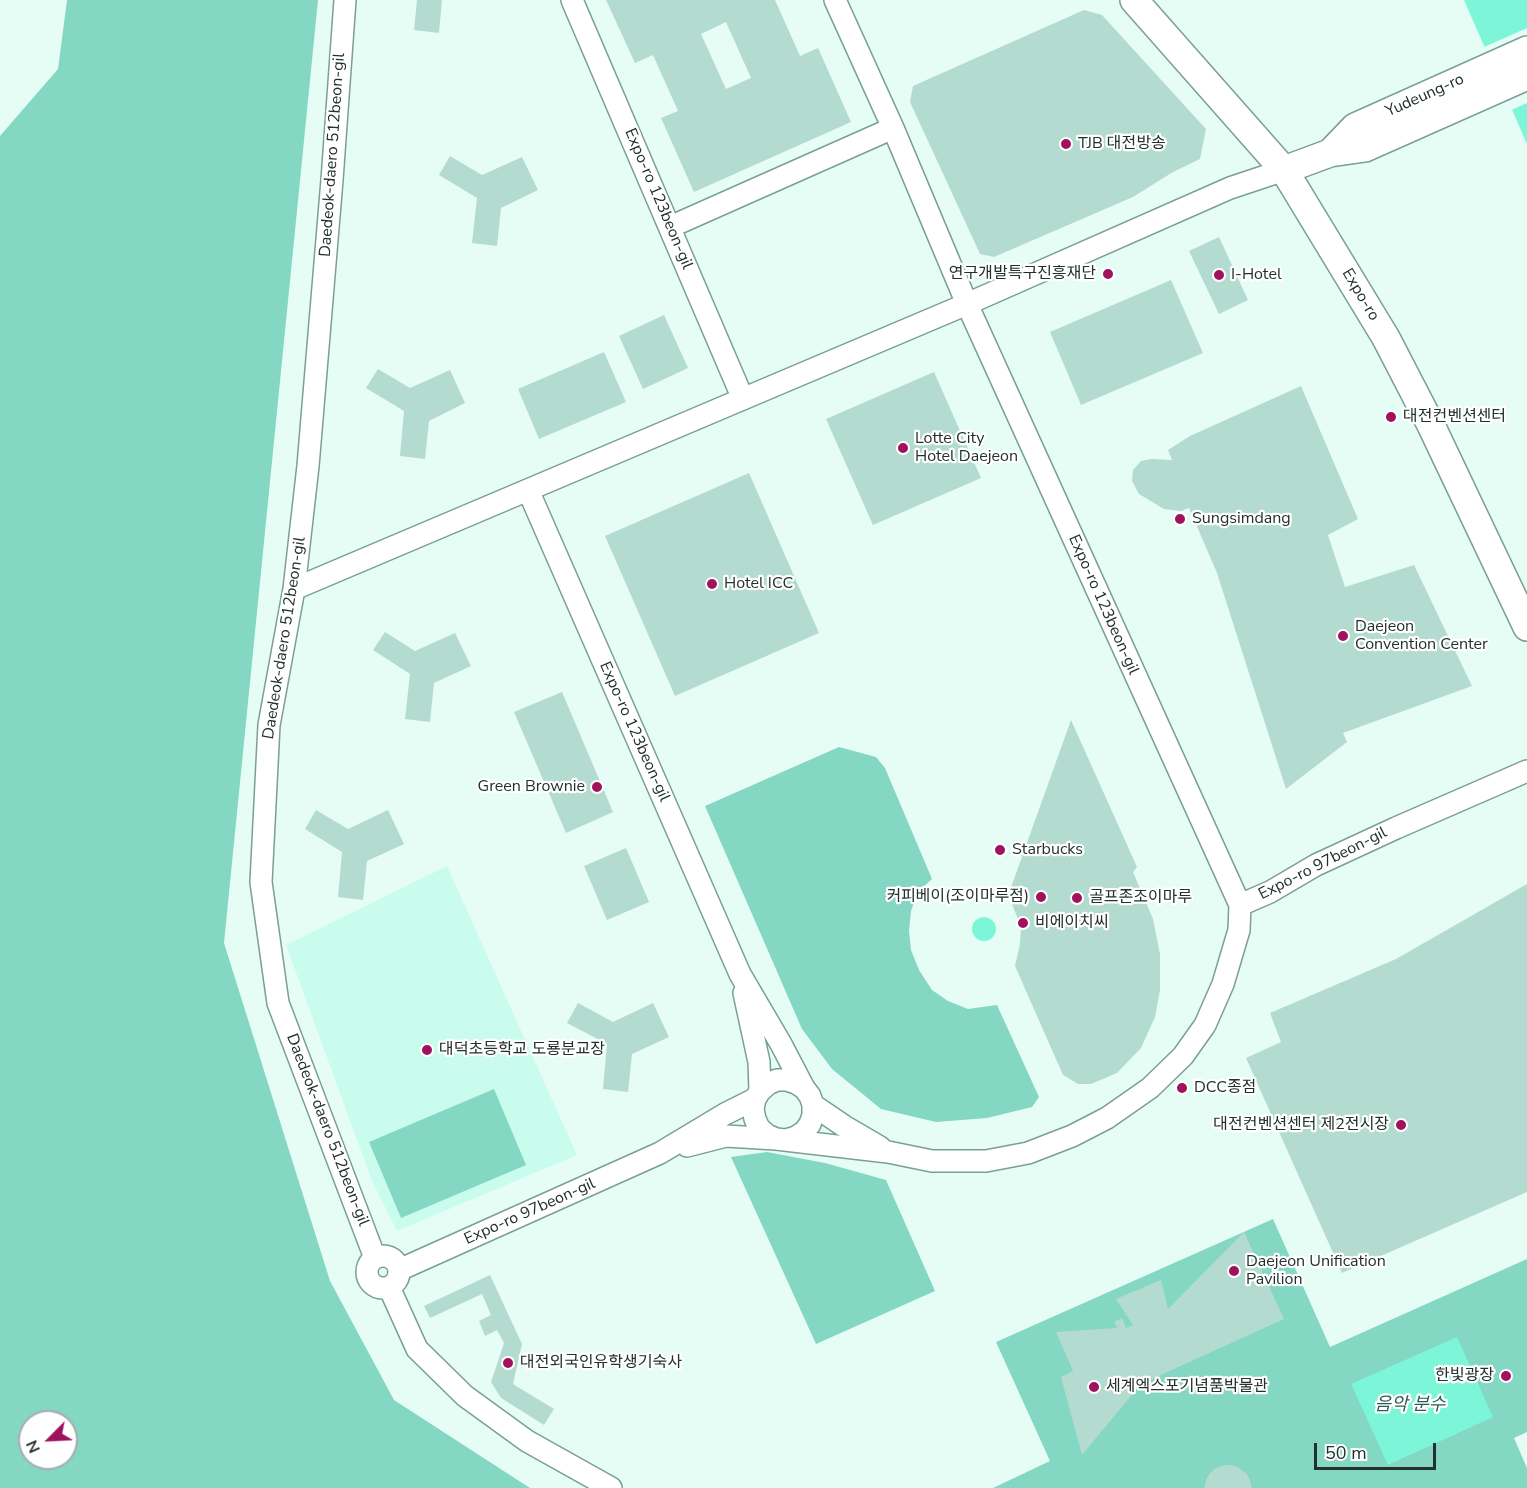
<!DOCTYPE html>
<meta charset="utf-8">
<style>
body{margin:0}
#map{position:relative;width:1527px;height:1488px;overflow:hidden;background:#e6fdf6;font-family:"Nunito Sans",sans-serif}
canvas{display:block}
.north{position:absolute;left:18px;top:1410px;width:60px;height:60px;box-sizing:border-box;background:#fff;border:2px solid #a7adab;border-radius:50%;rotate:246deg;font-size:16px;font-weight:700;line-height:24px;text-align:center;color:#22312d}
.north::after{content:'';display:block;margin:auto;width:21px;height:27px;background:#a0125d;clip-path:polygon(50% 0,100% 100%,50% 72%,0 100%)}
.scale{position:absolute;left:1314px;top:1443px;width:122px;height:27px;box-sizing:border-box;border:3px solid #22312d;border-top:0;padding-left:8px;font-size:18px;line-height:21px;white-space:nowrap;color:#22312d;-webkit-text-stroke:4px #fff;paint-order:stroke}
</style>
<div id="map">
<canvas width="1527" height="1488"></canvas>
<div class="north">N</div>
<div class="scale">50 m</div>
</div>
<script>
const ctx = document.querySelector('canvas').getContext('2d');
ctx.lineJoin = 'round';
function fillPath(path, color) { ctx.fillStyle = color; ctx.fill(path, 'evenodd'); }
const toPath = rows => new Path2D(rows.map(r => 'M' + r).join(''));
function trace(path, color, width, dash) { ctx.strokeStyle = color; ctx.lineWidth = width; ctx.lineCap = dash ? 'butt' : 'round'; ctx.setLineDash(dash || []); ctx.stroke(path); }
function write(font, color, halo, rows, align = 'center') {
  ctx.font = font + ' "Nunito Sans","Noto Sans KR",sans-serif'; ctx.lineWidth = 4.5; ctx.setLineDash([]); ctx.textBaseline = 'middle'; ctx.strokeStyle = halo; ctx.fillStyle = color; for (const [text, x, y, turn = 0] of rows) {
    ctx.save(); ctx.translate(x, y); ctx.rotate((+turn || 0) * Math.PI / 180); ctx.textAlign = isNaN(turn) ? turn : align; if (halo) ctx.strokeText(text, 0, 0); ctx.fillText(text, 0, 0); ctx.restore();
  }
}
fillPath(toPath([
 [447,866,577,1155,397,1231,372,1181,286,945]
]), '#cafcee');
fillPath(toPath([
 [67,0,318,0,224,943,330,1281,394,1400,530,1488,0,1488,0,136,58,69],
 [30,1422,66,1422,66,1458,30,1458],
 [839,747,876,757,885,768,932,879,918,892,911,911,909,931,911,950,919,970,932,990,948,1001,968,1009,997,1005,1039,1097,1032,1107,987,1118,936,1122,881,1109,832,1069,802,1029,705,806],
 [494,1089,526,1165,401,1218,369,1142],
 [767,1152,825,1163,886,1180,935,1291,816,1344,731,1157],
 [1273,1219,1330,1347,1527,1259,1527,1432,1514,1438,1527,1468,1527,1488,993,1488,1050,1461,996,1342]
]), '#84d7c2');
fillPath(toPath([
 [1464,0,1527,0,1527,144],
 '972 929a12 12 0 1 1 24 0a12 12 0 1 1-24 0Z',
 [1457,1337,1493,1417,1388,1465,1351,1384]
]), '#7df5d9');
fillPath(toPath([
 [1527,28,1527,103,1509,111,1482,48]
]), '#e6fdf6');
fillPath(toPath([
 [417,0,442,0,439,33,414,30],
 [606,0,775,0,800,56,818,48,851,122,694,192,661,118,678,111,653,55,635,63],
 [726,22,751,78,726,89,701,34],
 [1084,10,1102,15,1206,129,1200,159,1173,172,1133,197,994,257,980,254,910,102,913,86],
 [450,156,482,175,522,157,538,190,501,208,497,246,472,243,477,198,439,175],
 [1219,237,1248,300,1219,314,1189,251],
 [1171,280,1203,353,1081,405,1050,332],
 [664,315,688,368,643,389,619,336],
 [604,352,626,402,539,439,518,389],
 [378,369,410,388,450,370,465,403,429,421,425,459,400,456,404,411,366,388],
 [934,372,981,478,873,525,826,419],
 [1301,386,1358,519,1328,535,1345,587,1414,565,1472,686,1343,733,1347,742,1286,789,1217,573,1189,508,1181,511,1164,509,1139,494,1132,481,1133,470,1141,461,1151,459,1172,460,1168,450,1190,436],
 [749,473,819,633,675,696,605,536],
 [385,632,415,651,455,633,471,666,434,683,430,722,405,719,410,674,373,650],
 [562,692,613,812,566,833,514,712],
 [1071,720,1137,867,1133,872,1153,919,1160,954,1160,990,1155,1017,1141,1048,1117,1073,1091,1084,1078,1084,1063,1075,1015,966,1020,944,1021,926,1011,902,1009,893],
 [316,810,348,829,388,810,404,844,367,861,363,900,338,897,342,852,305,829],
 [626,848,649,902,607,920,584,866],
 [1527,884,1527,1192,1342,1273,1246,1058,1281,1042,1270,1013,1396,959],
 [578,1003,613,1022,653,1003,669,1037,632,1054,628,1092,603,1089,607,1044,567,1023],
 [1244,1232,1284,1319,1141,1384,1082,1455,1061,1377,1073,1371,1056,1332,1117,1328,1114,1322,1122,1318,1126,1328,1133,1325,1116,1299,1161,1280,1168,1309],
 [490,1275,522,1344,513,1384,554,1409,544,1425,501,1398,491,1382,504,1343,497,1330,485,1336,479,1321,491,1315,482,1294,430,1318,424,1306],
 [1224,1465,1232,1465,1239,1468,1246,1473,1250,1480,1252,1488,1204,1488,1206,1480,1210,1473,1216,1468]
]), '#b4dbd0');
const minor = toPath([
 [345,0,332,180,308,466,294,589,269,725,261,882,278,1003,375,1258],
 [572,0,743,399],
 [670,227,893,128],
 [528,490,740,974,781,1044,804,1088,810,1096,813,1105,813,1115,810,1124,804,1132,796,1137,786,1140],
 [294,589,967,304,1230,188,1284,170],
 [1240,905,1270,892,1316,865,1396,828,1527,771],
 [744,993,759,1062,760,1091],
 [804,1088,796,1083,787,1080,777,1080,768,1084,760,1091,755,1099,753,1109,755,1119,759,1128,767,1135,776,1139,888,1152,932,1161,986,1161,1028,1153,1072,1136,1107,1118,1150,1088,1183,1056,1205,1025,1223,984,1239,930,1240,905,967,304,893,128,835,0],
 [813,1105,844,1126,880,1147],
 [687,1146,726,1136,776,1139],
 '367 1272a16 16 0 1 1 32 0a16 16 0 1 1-32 0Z',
 [399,1270,660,1153,725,1114,755,1099],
 [389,1287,417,1349,465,1396,527,1441,611,1488]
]);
const major = toPath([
 [1134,0,1284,170,1386,338,1430,423,1527,627],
 [1330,153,1355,127,1527,50],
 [1284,170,1330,153,1365,148,1527,76]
]);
trace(minor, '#7a9f95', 24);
trace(major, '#7a9f95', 30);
trace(minor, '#fff', 21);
trace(major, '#fff', 27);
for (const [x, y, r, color] of [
 [1066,144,6,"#a0125d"],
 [1108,274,6,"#a0125d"],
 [1219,275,6,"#a0125d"],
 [1391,417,6,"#a0125d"],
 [903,448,6,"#a0125d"],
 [1180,519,6,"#a0125d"],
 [712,584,6,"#a0125d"],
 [1343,636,6,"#a0125d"],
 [597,787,6,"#a0125d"],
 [1000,850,6,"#a0125d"],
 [1041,897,6,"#a0125d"],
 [1077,898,6,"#a0125d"],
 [1023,923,6,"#a0125d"],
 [427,1050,6,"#a0125d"],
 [1182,1088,6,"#a0125d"],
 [1401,1125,6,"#a0125d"],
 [1234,1271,6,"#a0125d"],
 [508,1363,6,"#a0125d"],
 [1506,1376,6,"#a0125d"],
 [1094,1387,6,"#a0125d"]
]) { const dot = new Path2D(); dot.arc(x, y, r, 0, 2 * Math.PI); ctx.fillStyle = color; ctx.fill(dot); trace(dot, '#fff', 2); }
write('16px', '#22312d', '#fff', [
 ["Yudeung-ro",1425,96,-24],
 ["Daedeok-daero 512beon-gil",333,155,-86],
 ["Expo-ro 123beon-gil",658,199,67],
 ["Expo-ro",1360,295,59],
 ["Expo-ro 123beon-gil",1103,605,66],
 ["Daedeok-daero 512beon-gil",285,638,-81],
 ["Expo-ro 123beon-gil",634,732,66],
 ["Expo-ro 97beon-gil",1323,864,-27],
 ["Daedeok-daero 512beon-gil",327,1130,69],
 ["Expo-ro 97beon-gil",530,1212,-24]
]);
write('16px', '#22312d', '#fff', [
 ["TJB 대전방송",1078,144],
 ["연구개발특구진흥재단",1096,274,"right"],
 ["I-Hotel",1231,275],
 ["대전컨벤션센터",1403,417],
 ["Lotte City",915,439],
 ["Hotel Daejeon",915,457],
 ["Sungsimdang",1192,519],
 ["Hotel ICC",724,584],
 ["Daejeon",1355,627],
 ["Convention Center",1355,645],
 ["Green Brownie",585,787,"right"],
 ["Starbucks",1012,850],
 ["커피베이(조이마루점)",1029,897,"right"],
 ["골프존조이마루",1089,898],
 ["비에이치씨",1035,923],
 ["대덕초등학교 도룡분교장",439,1050],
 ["DCC종점",1194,1088],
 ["대전컨벤션센터 제2전시장",1389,1125,"right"],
 ["Daejeon Unification",1246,1262],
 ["Pavilion",1246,1280],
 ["대전외국인유학생기숙사",520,1363],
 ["한빛광장",1494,1376,"right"],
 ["세계엑스포기념품박물관",1106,1387]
], 'left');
write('italic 18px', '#2c5f53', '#fff', [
 ["음악 분수",1410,1406]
]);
</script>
